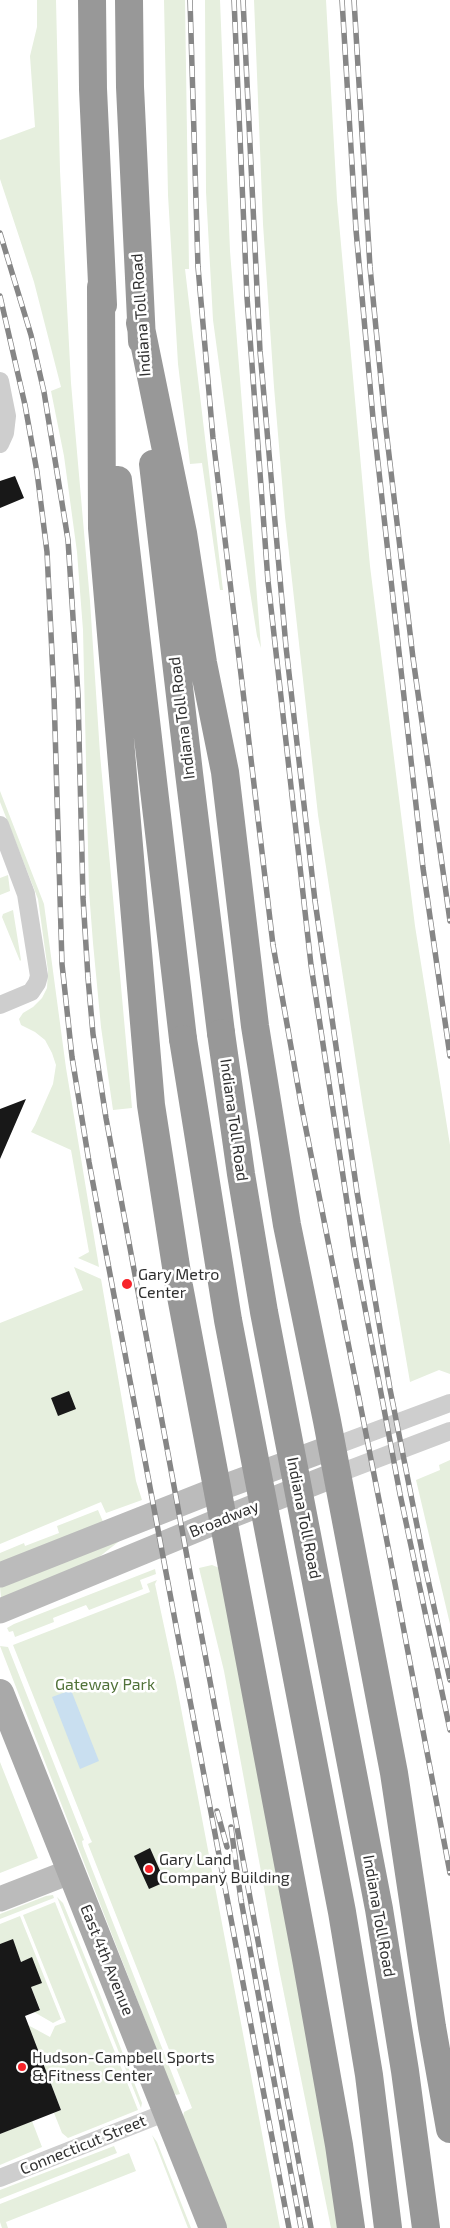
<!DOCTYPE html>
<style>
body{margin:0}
canvas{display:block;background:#fff}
</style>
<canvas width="450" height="2228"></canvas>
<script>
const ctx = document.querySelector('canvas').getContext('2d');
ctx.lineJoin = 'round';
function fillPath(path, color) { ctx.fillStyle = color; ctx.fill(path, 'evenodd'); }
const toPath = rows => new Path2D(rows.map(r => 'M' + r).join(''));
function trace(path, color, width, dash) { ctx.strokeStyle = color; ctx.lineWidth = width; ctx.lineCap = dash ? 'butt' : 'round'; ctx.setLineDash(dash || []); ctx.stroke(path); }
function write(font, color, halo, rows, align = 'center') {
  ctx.font = font + ' "Exo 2",sans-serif'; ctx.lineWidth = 5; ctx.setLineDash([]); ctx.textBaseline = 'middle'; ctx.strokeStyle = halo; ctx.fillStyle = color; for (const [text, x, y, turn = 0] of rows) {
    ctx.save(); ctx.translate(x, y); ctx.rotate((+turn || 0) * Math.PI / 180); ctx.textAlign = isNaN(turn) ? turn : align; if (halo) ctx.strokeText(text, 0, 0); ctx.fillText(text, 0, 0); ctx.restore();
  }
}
fillPath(toPath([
 [37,0,56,0,60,171,71,383,90,601,100,754,132,1108,113,1110,101,1027,93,943,89,891,83,630,77,552,64,456,51,391,61,387,34,282,0,179,0,140,35,127,30,56,37,27],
 [164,0,185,0,189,269,185,269,223,590,220,590,202,463,190,464,178,364,168,195],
 [205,0,220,0,230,251,261,648,257,636,249,585,213,320,206,192],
 [254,0,326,0,337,200,370,566,415,926,450,1145,450,1374,439,1370,410,1382,363,1107,318,815,285,517,274,387,263,224],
 [0,791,44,904,66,1068,99,1267,78,1258,89,1252,71,1150,31,1132,35,1125,53,1084,56,1065,52,1053,45,1040,35,1032,21,1025,19,1019,23,1013,33,1007,42,998,47,988,48,971,38,899,0,802],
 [8,875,10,891,0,895,0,878],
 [13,910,21,960,20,961,2,917,3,914],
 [74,1267,101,1279,136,1481,142,1500,106,1513,101,1502,0,1544,0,1323,83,1290],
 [450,1460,450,1624,416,1480,440,1470,439,1465],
 [98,1510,104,1524,0,1565,0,1553,24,1543,25,1546,59,1533,57,1526],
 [122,1539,94,1561,1,1598,0,1587],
 [212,1565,222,1569,274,1825,339,2228,331,2228,279,1969,224,1671,199,1568],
 [155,1569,156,1574,140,1580,143,1589,89,1610,86,1605,53,1618,54,1622,15,1637,13,1631,9,1632,7,1628,14,1624],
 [157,1580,155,1584,176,1682,280,2228,227,2228,183,2117,184,2112,192,2108,88,1844,92,1842,90,1838,13,1645,150,1592,147,1584],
 [0,1646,8,1647,84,1840,82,1841,83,1846,180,2094,176,2095,173,2092],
 [0,1762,38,1858,0,1873],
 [53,1895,54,1898,0,1919,0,1914,46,1896],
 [57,1897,63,1903,99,1992,142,2103,141,2108],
 [55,1902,138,2110,68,2138,62,2133,54,2113,61,2110,28,2025,50,2037,55,2026,66,2022,23,1915],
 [20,1916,61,2019,53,2023,34,2012,40,2009,31,1987,31,1958,21,1962,12,1940,0,1944,0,1924],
 [32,2121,42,2147,0,2165,0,2134],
 [152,2135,157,2142,191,2228,188,2228],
 [114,2146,117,2153,0,2199,0,2190],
 [129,2153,136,2171,6,2222,8,2228,2,2228,0,2222,0,2204]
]), '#e6efde');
fillPath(toPath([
 [71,1690,99,1761,80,1769,52,1697]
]), '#c9dff0');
fillPath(toPath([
 [15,476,24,498,0,508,0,481],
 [26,1099,0,1159,0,1109],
 [69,1391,76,1409,58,1416,51,1398],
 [150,1848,165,1882,149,1889,134,1856],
 [13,1939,21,1962,32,1957,42,1983,31,1987,40,2010,25,2016,61,2110,0,2134,0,1944]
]), '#181818');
trace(toPath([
 [0,381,7,416,5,433,0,444],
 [0,825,26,894,39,976,37,983,31,992,0,1005],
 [332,1447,450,1403],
 [337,1474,450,1431],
 [0,2178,167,2112]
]), '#cecece', 18);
trace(toPath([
 [0,1575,218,1489,332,1447],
 [0,1611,223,1519,337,1474],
 [0,1899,72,1871]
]), '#bbb', 25);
trace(toPath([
 [0,1693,213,2228]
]), '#a9a9a9', 28);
trace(toPath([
 [92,0,93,89,103,305],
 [129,0,130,87,142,341],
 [101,287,102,528,151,1105,179,1286,306,1959,339,2145,351,2228],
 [140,323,183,533,203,663,225,772,255,1026,287,1225,327,1421,394,1773,432,2027,450,2129],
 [153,464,189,773,221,1033],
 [118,480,183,1039]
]), '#989898', 28);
const rail = toPath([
 [190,0,198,267,213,438,273,945,302,1109,381,1510,450,1873],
 [234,0,247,297,268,581,311,965,355,1255,400,1494,450,1730],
 [243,0,260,351,286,647,315,901,357,1192,390,1389,425,1566,450,1680],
 [342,0,356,230,373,418,423,868,450,1056],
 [354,0,370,267,385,421,413,658,450,921],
 [0,233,31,335,44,392,68,540,78,695,83,898,88,978,93,1034,106,1118,311,2228],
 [0,296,25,405,37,472,47,552,54,695,62,964,72,1057,89,1162,289,2228],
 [217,1811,227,1847],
 [231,1827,241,1900,301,2228]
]);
trace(rail, '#868686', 5.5);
trace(rail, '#fff', 4, [11]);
trace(toPath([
 [221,1033,241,1174,264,1312,379,1909,405,2071,426,2228],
 [183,1039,228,1320,342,1912,369,2075,388,2228]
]), '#989898', 28);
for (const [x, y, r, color] of [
 [127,1284,6,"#f7242a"],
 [149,1869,5,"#f7242a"],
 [22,2067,5,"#f7242a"]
]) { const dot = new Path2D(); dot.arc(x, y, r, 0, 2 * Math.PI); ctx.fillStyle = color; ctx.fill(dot); trace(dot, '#fff', 2); }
write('16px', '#313131', '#fff', [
 ["Indiana Toll Road",141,315,-94],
 ["Indiana Toll Road",182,718,-97],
 ["Indiana Toll Road",234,1120,82],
 ["Indiana Toll Road",304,1518,79],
 ["Broadway",224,1519,-22],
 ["Indiana Toll Road",379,1916,80],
 ["East 4th Avenue",107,1960,68],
 ["Connecticut Street",83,2145,-22]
]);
write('16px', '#313131', '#fff', [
 ["Gary Metro",138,1275],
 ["Center",138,1293],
 ["Gary Land",159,1860],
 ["Company Building",159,1878],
 ["Hudson-Campbell Sports",32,2058],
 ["& Fitness Center",32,2076]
], 'left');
write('16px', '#517239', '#fff', [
 ["Gateway Park",105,1685]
]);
</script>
